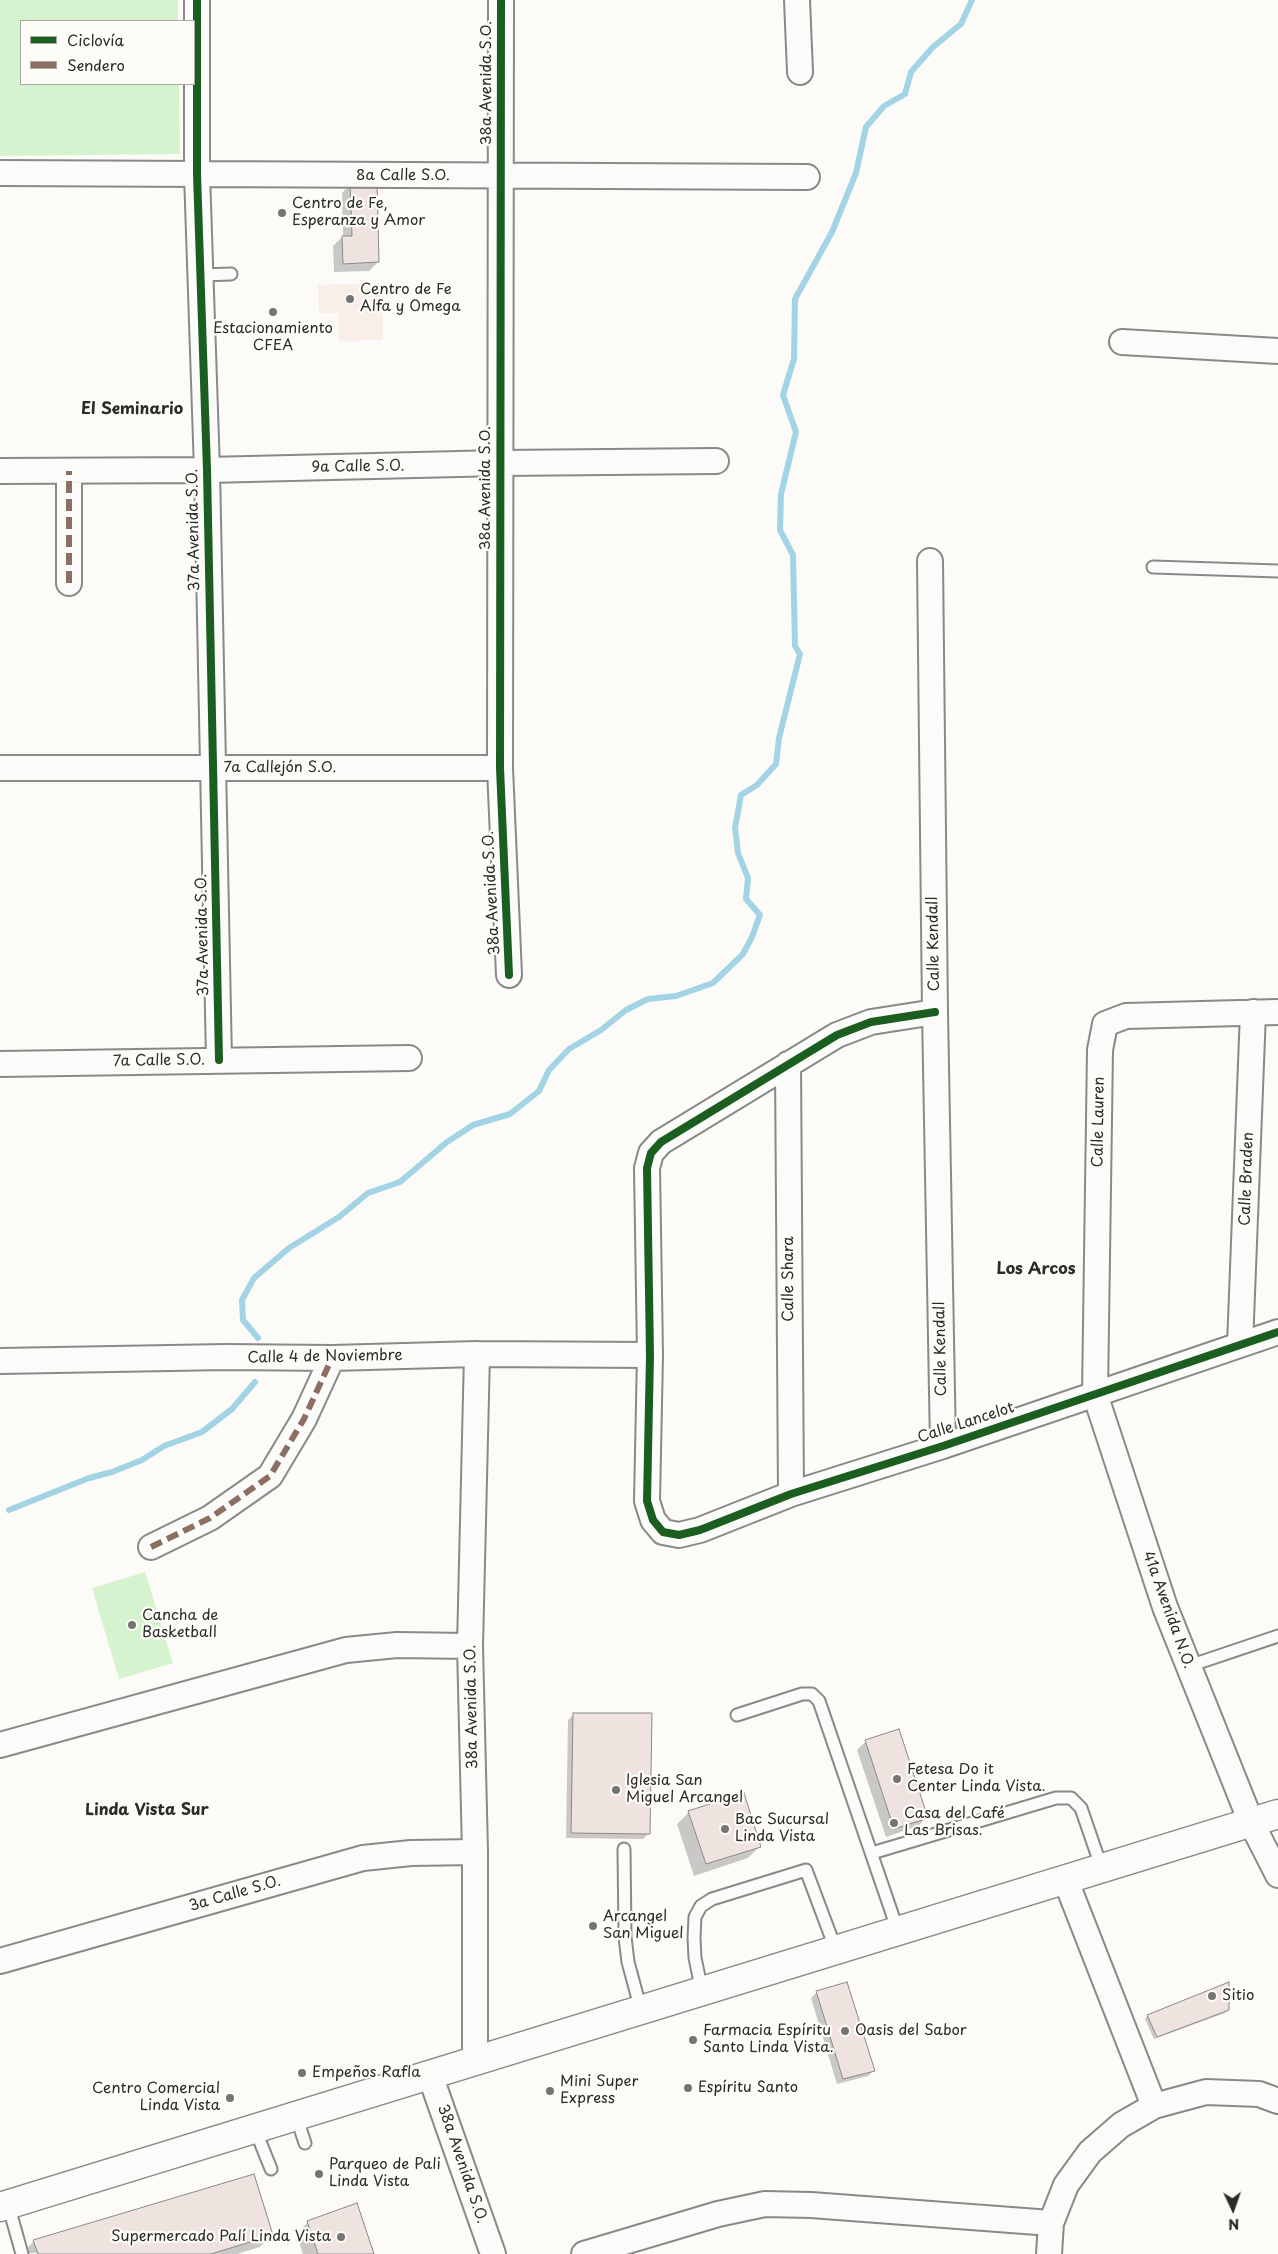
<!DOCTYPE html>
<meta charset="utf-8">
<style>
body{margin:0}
#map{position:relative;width:1278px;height:2254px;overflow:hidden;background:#fcfbf8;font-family:"Playpen Sans",sans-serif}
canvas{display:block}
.legend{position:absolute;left:20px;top:20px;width:175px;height:65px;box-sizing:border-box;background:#fdfcf7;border:1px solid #a9a8a5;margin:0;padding:6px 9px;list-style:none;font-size:15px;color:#2b2b2b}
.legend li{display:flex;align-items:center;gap:10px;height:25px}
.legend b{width:25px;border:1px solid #a9a8a5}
.north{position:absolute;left:1208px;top:2184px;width:50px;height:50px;-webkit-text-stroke:4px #fdfcf7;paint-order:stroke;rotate:177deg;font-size:14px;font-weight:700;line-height:20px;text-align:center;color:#2b2b2b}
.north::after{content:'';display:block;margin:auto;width:18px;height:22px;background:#2b2b2b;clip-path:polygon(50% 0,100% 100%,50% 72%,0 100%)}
</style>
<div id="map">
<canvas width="1278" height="2254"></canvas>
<ul class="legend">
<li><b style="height:6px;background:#1b5e20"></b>Ciclovía</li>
<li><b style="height:6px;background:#8d6e63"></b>Sendero</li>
</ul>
<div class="north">N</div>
</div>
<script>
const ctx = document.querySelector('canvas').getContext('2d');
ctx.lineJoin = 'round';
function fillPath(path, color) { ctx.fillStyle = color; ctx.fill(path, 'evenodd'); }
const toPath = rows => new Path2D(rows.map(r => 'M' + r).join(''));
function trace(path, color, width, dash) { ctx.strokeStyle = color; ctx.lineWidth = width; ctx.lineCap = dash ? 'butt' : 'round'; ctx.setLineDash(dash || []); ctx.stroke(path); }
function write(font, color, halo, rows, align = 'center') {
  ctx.font = font + ' "Playpen Sans",sans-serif'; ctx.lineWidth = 4.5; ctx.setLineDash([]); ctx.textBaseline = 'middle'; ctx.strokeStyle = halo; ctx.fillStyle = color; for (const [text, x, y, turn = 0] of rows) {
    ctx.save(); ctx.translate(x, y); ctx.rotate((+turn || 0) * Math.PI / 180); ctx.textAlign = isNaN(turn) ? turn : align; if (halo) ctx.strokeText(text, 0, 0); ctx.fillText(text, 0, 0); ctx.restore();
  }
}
fillPath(toPath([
 [382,283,383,340,339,341,338,313,319,313,318,285]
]), '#f9eee8');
fillPath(toPath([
 [0,0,178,0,178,21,21,21,21,84,179,84,180,154,0,156],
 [145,1572,173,1663,119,1679,92,1588]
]), '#d6f3cf');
fillPath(toPath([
 [351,184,378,262,369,271,334,272,333,246,343,236,342,193],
 [574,1714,649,1833,643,1839,566,1838,568,1720],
 [866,1741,927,1817,918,1826,886,1837,857,1750],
 [689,1812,760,1846,748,1858,694,1876,677,1824],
 [1228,1984,1228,2010,1225,2013,1154,2039,1145,2019,1147,2016],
 [817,1992,873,2071,868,2076,837,2084,811,1998],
 [308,2222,373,2254,303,2254,296,2234],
 [272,2235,260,2247,237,2254,22,2253,34,2241]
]), '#0003');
trace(toPath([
 [258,1338,243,1320,242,1300,254,1278,289,1248,339,1217,368,1193,400,1182,447,1142,473,1125,510,1114,539,1091,549,1070,569,1049,601,1030,626,1010,648,999,676,996,713,983,743,954,752,937,760,915,746,899,748,878,738,853,735,828,741,795,757,785,776,764,779,738,800,654,795,646,793,555,780,530,781,494,796,432,783,395,794,359,795,299,832,232,856,173,866,127,884,106,905,94,911,72,933,47,961,24,972,0],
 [9,1510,89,1478,112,1472,142,1460,164,1446,202,1432,232,1409,255,1382]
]), '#a3d4e5', 6);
const building = toPath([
 [377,182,379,262,343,264,342,236,352,236,350,183,377,182],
 [573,1713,652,1713,650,1834,571,1833,573,1713],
 [899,1729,928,1818,894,1829,865,1740,899,1729],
 [744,1793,761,1847,706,1864,688,1811,744,1793],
 [847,1982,875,2071,843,2079,816,1991,847,1982],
 [1229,1982,1229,2010,1157,2037,1147,2015,1229,1982],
 [254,2174,273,2235,211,2254,38,2254,33,2240,254,2174],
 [357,2203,374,2254,318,2254,307,2221,357,2203]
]);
fillPath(building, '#efe3df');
trace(building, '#898987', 1);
const lane = toPath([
 [201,275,231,274],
 [1153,567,1278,571],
 [1189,1666,1278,1636],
 [737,1715,802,1694,812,1694,819,1701,898,1931],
 [624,1849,625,1937,628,1962,641,2010],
 [872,1853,1056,1798,1071,1798,1081,1808,1102,1869],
 [702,1991,695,1958,694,1938,695,1917,701,1906,712,1899,806,1870,836,1950],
 [296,2116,305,2143],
 [255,2129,271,2169],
 [8,2204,22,2254]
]);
const street = toPath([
 [197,0,197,174,207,470,219,1060],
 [501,0,500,768,509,975],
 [797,0,800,72],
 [0,173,807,177],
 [1122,342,1278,351],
 [0,471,207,470,500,463,716,461],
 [930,561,935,1012,943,1446],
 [69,583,69,471],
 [0,768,500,768],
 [935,1012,871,1022,837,1035,661,1142,651,1153,647,1168,650,1355,647,1501,653,1520,663,1532,679,1535,700,1530,791,1494,943,1446,1278,1332],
 [1278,1012,1126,1016,1105,1024,1100,1050,1095,1394,1165,1607,1251,1822,1278,1875],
 [0,1064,409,1058],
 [788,1064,791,1494],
 [1240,1345,1253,1012],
 [0,1361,226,1357,332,1358,477,1354,650,1355],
 [151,1547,210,1518,270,1476,304,1419,332,1358],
 [0,1745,346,1650,397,1645,470,1646],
 [1066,1881,1154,2106],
 [0,1961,363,1858,411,1853,475,1852],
 [475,2061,475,1852,470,1646,477,1354],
 [430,2075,493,2254],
 [584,2254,718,2214,765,2204,811,2205,1051,2223],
 [1049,2254,1051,2223,1066,2185,1090,2152,1121,2125,1154,2106,1206,2092,1259,2094,1278,2101]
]);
const primary = toPath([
 [0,2207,1278,1814]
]);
trace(lane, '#898987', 15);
trace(street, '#898987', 28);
trace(primary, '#898987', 31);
trace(lane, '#fbfbf9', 11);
trace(street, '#fbfbf9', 24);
trace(primary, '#fbfbf9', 28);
trace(toPath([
 [69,583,69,471],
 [151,1547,210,1518,270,1476,304,1419,332,1358]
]), '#8d6e63', 6, [12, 6]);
trace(toPath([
 [197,0,197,174,207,470,219,1060],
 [501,0,500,768,509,975],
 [935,1012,871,1022,837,1035,661,1142,651,1153,647,1168,650,1355,647,1501,653,1520,663,1532,679,1535,700,1530,791,1494,943,1446,1278,1332]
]), '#1b5e20', 8);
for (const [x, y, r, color] of [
 [282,213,5,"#747473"],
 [350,299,5,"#747473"],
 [273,312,5,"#747473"],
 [132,1625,5,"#747473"],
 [897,1779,5,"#747473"],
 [616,1790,5,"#747473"],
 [894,1823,5,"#747473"],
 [725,1829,5,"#747473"],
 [593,1926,5,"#747473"],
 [1212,1996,5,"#747473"],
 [845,2031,5,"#747473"],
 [693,2040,5,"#747473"],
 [302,2073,5,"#747473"],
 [688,2088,5,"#747473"],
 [550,2091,5,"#747473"],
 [230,2098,5,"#747473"],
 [319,2174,5,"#747473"],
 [341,2237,5,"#747473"]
]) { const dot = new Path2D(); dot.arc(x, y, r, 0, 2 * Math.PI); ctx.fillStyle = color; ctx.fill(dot); trace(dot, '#fdfcf7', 2); }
write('15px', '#2b2b2b', '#fdfcf7', [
 ["38a Avenida S.O.",487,83,-90],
 ["8a Calle S.O.",403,176],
 ["9a Calle S.O.",358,467,-1],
 ["38a Avenida S.O.",486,488,-90],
 ["37a Avenida S.O.",194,530,-91],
 ["7a Callejón S.O.",280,768],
 ["38a Avenida S.O.",492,893,-93],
 ["37a Avenida S.O.",203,935,-91],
 ["Calle Kendall",934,944,-91],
 ["7a Calle S.O.",159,1061,-1],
 ["Calle Lauren",1099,1122,-89],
 ["Calle Braden",1247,1179,-88],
 ["Calle Shara",789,1279,-90],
 ["Calle Kendall",941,1349,-91],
 ["Calle 4 de Noviembre",325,1357,-1],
 ["Calle Lancelot",966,1423,-18],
 ["41a Avenida N.O.",1168,1610,70],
 ["38a Avenida S.O.",472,1707,-91],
 ["3a Calle S.O.",235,1894,-16],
 ["38a Avenida S.O.",462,2164,71]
]);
write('15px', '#2b2b2b', '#fdfcf7', [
 ["Centro de Fe,",292,204],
 ["Esperanza y Amor",292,221],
 ["Centro de Fe",360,290],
 ["Alfa y Omega",360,307],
 ["Estacionamiento",273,329,"center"],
 ["CFEA",273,346,"center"],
 ["Cancha de",142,1616],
 ["Basketball",142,1633],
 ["Fetesa Do it",907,1770],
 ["Center Linda Vista.",907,1787],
 ["Iglesia San",626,1781],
 ["Miguel Arcangel",626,1798],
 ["Casa del Café",904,1814],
 ["Las Brisas.",904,1831],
 ["Bac Sucursal",735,1820],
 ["Linda Vista",735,1837],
 ["Arcangel",603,1917],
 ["San Miguel",603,1934],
 ["Sitio",1222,1996],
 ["Farmacia Espíritu",703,2031],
 ["Santo Linda Vista.",703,2048],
 ["Oasis del Sabor",855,2031],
 ["Empeños Rafla",312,2073],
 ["Mini Super",560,2082],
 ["Express",560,2099],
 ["Espíritu Santo",698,2088],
 ["Centro Comercial",220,2089,"right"],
 ["Linda Vista",220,2106,"right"],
 ["Parqueo de Pali",329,2165],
 ["Linda Vista",329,2182],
 ["Supermercado Palí Linda Vista",331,2237,"right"]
], 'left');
write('bold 16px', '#2b2b2b', '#fdfcf7', [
 ["El Seminario",132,410],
 ["Los Arcos",1036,1270],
 ["Linda Vista Sur",147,1811]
]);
</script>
